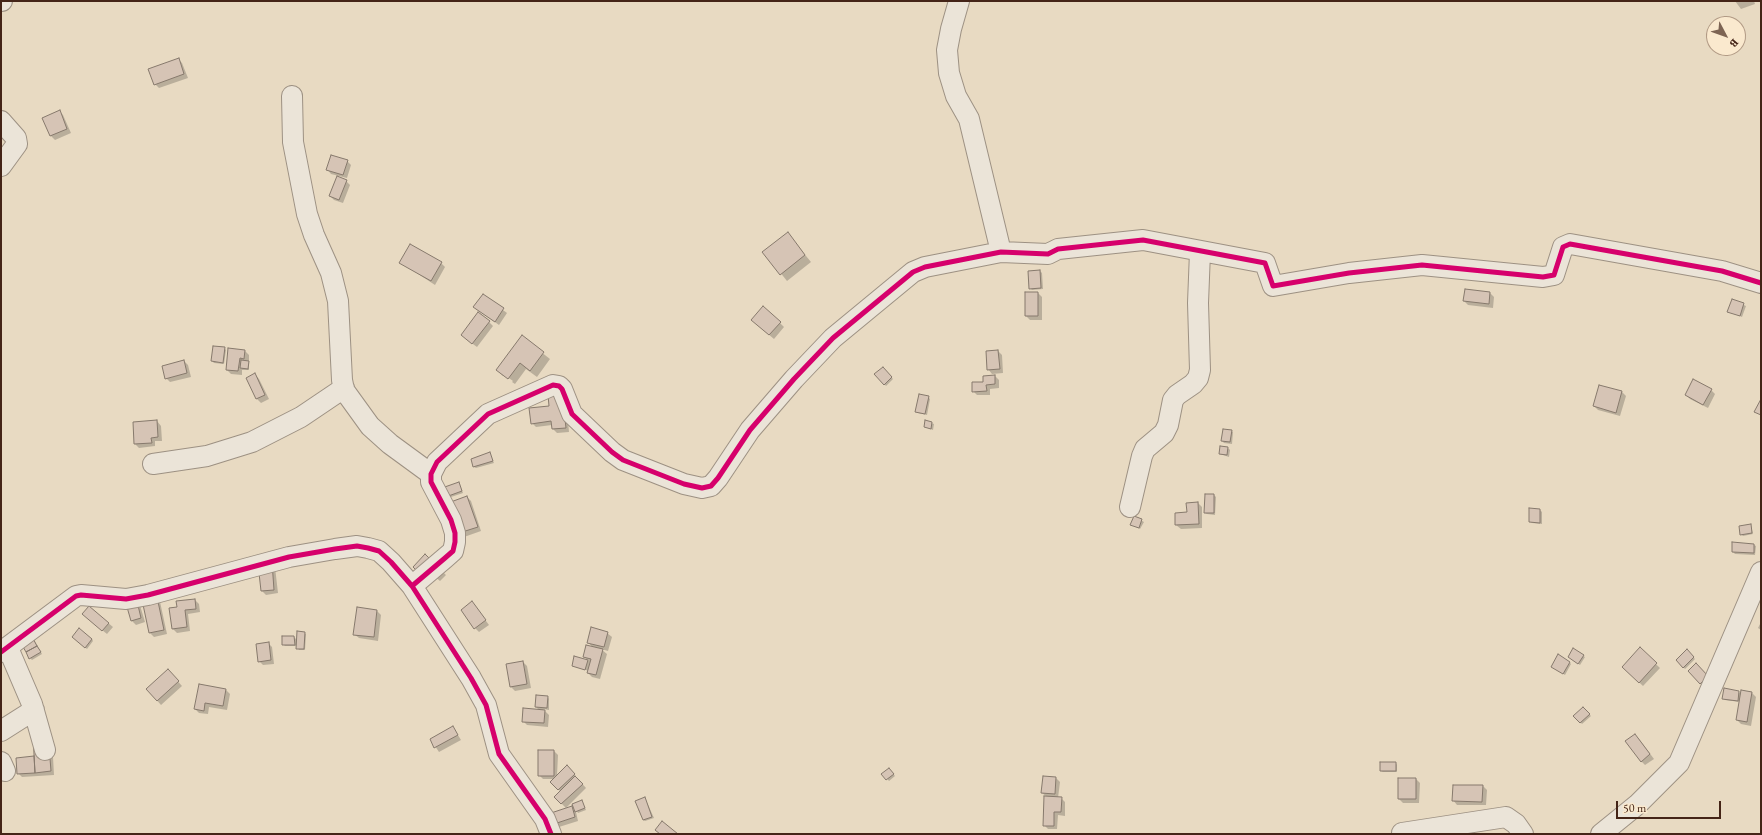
<!DOCTYPE html>
<style>
body{margin:0}
#map{position:relative;width:1762px;height:835px;overflow:hidden;background:#e8dac2;font-family:"EB Garamond",serif}
canvas{display:block}
.frame{position:absolute;inset:0;border:2px solid #442417;pointer-events:none}
.north{position:absolute;left:1706px;top:16px;width:40px;height:40px;box-sizing:border-box;background:#fae9ce;border:1px solid #b19a85;border-radius:50%;rotate:131deg;font-size:11px;font-weight:700;line-height:16px;text-align:center;color:#442417}
.north::after{content:'';display:block;margin:auto;width:14px;height:18px;background:#7d6453;clip-path:polygon(50% 0,100% 100%,50% 72%,0 100%)}
.scale{position:absolute;left:1616px;top:801px;width:105px;height:18px;box-sizing:border-box;border:2px solid #442417;border-top:0;padding-left:5px;font-size:12px;line-height:14px;white-space:nowrap;color:#442417;-webkit-text-stroke:3px #fae9ce;paint-order:stroke}
</style>
<div id="map">
<canvas width="1762" height="835"></canvas>
<div class="frame"></div>
<div class="north">B</div>
<div class="scale">50 m</div>
</div>
<script>
const ctx = document.querySelector('canvas').getContext('2d');
ctx.lineJoin = 'round';
function fillPath(path, color) { ctx.fillStyle = color; ctx.fill(path, 'evenodd'); }
const toPath = rows => new Path2D(rows.map(r => 'M' + r).join(''));
function trace(path, color, width, dash) { ctx.strokeStyle = color; ctx.lineWidth = width; ctx.lineCap = dash ? 'butt' : 'round'; ctx.setLineDash(dash || []); ctx.stroke(path); }
fillPath(toPath([
 [1735,1,1754,1,1755,4,1741,9],
 [178,59,182,63,188,78,159,88,155,84],
 [59,111,63,115,71,133,55,140,51,136,43,118],
 [347,161,351,165,347,178,331,174,327,169],
 [346,181,350,185,343,203,334,200,330,196],
 [788,234,811,262,787,281,764,252],
 [400,262,441,263,445,267,435,285],
 [1040,271,1042,273,1043,289,1032,290,1030,288],
 [1466,290,1490,293,1494,297,1493,308,1468,305,1464,301],
 [1026,293,1038,293,1042,297,1042,320,1030,320,1026,316],
 [483,295,507,313,499,325,479,311],
 [1732,300,1746,306,1742,317,1728,311],
 [489,322,493,326,477,347,466,339],
 [780,323,784,327,774,339,756,324],
 [522,337,550,359,537,377,526,369,515,384,512,382,513,381,503,374,503,376,497,370],
 [224,348,226,350,224,364,214,363,212,361],
 [245,351,249,355,249,370,242,370,242,375,231,374,227,370],
 [998,351,1002,355,1003,373,992,374,988,369],
 [184,361,188,365,191,377,170,382,166,378],
 [883,368,893,379,886,386,876,374],
 [255,374,259,379,269,399,261,403,257,399],
 [995,376,999,380,999,388,990,389,990,395,977,395,973,391],
 [1711,390,1715,394,1708,408,1690,399,1686,395],
 [1622,392,1626,396,1620,416,1598,410,1594,406],
 [928,397,930,399,927,415,918,413,916,412],
 [566,398,569,432,557,433,553,429,552,425,536,427,532,423,550,407],
 [157,421,161,426,162,441,155,441,155,446,139,448,135,444],
 [926,421,934,424,933,430,925,427],
 [1231,431,1233,432,1232,444,1224,443,1222,441],
 [1228,448,1230,450,1229,457,1220,454],
 [490,454,494,463,476,468,474,467,472,459],
 [460,485,463,493,445,499],
 [1206,495,1214,495,1216,497,1215,515,1207,514,1205,513],
 [467,497,471,501,481,531,464,537],
 [1198,503,1202,507,1202,528,1181,529,1176,525],
 [1530,509,1540,510,1542,512,1542,524,1532,523,1530,521],
 [1135,517,1144,522,1140,529,1132,525],
 [1751,525,1753,534,1743,536,1741,534],
 [1754,545,1756,546,1755,555,1735,554,1733,552],
 [425,555,446,575,440,581,433,575],
 [271,563,275,567,278,593,266,595,262,591],
 [159,597,167,634,154,637,150,633],
 [195,600,199,604,200,612,188,614,190,631,177,633,173,629,178,608],
 [126,601,139,602,145,622,136,625,132,621],
 [472,602,489,625,479,632,475,628],
 [89,607,113,627,107,634,87,618],
 [357,608,377,611,381,615,378,641,359,638,354,634],
 [1761,622,1761,630,1758,628],
 [304,633,306,634,305,650,299,650,297,646,285,646,283,644,294,637,297,640],
 [607,633,612,637,608,651,601,649,607,654,600,679,592,677,588,673,589,671,573,666,575,658,589,661,584,657,593,648,588,642],
 [32,636,42,654,32,660,30,658],
 [75,639,92,639,93,641,87,649],
 [268,643,272,647,274,664,263,665,259,661],
 [1640,649,1660,668,1643,686,1623,667],
 [1687,651,1695,659,1685,669,1677,660],
 [1583,656,1585,657,1580,665,1571,658],
 [523,662,527,666,531,688,515,691,511,687],
 [1570,663,1571,664,1565,675,1554,668],
 [168,670,182,686,161,705,147,689],
 [200,685,226,690,230,694,227,710,209,707,208,714,199,713,195,709],
 [1742,691,1752,693,1756,697,1751,726,1741,724,1737,720,1740,702,1725,700,1723,698,1739,692,1741,694],
 [548,697,549,699,549,710,543,709,549,715,548,727,527,725,523,721,540,711,536,707],
 [1583,708,1591,716,1582,724,1575,716],
 [453,727,461,740,439,752,431,740],
 [52,739,54,775,22,777,18,773,17,759,35,757],
 [1639,739,1654,759,1645,765,1641,761],
 [554,751,558,755,557,776,567,767,586,788,566,808,555,797,560,791,551,782,554,779,543,779,539,775],
 [1396,763,1397,765,1397,772,1383,772,1381,771],
 [891,771,895,776,889,781,883,774],
 [1056,778,1060,782,1058,798,1061,798,1065,802,1065,816,1058,815,1057,829,1048,829,1044,825,1047,797,1042,793],
 [1416,779,1420,783,1419,803,1403,803,1399,799],
 [1483,786,1487,790,1486,805,1457,805,1453,800],
 [645,798,654,818,645,821,643,820],
 [582,801,586,810,578,813,573,804],
 [572,808,576,812,578,821,559,827,555,823]
]), '#0003');
const building = toPath([
 [179,58,184,74,154,85,148,69,179,58],
 [60,110,67,129,50,136,42,118,60,110],
 [331,155,348,160,343,175,326,170,331,155],
 [337,176,347,180,339,200,329,196,337,176],
 [788,232,805,255,780,275,762,252,788,232],
 [410,244,442,262,431,281,399,263,410,244],
 [1040,270,1041,288,1029,289,1028,271,1040,270],
 [1465,289,1490,292,1489,304,1463,301,1465,289],
 [1025,292,1038,292,1038,316,1025,316,1025,292],
 [483,294,504,308,495,322,473,307,483,294],
 [1732,299,1744,303,1740,316,1727,312,1732,299],
 [763,306,781,322,769,335,751,320,763,306],
 [478,312,490,321,472,344,461,335,478,312],
 [522,335,544,352,530,371,520,363,508,379,496,370,522,335],
 [213,346,225,347,223,363,211,361,213,346],
 [228,348,245,350,244,359,240,358,238,371,226,370,228,348],
 [998,350,1000,369,987,370,986,351,998,350],
 [184,360,187,373,165,379,162,366,184,360],
 [241,360,249,361,248,369,240,368,241,360],
 [883,367,892,377,884,385,874,374,883,367],
 [255,373,265,395,256,399,246,378,255,373],
 [995,375,995,384,986,385,987,391,972,392,972,382,983,382,983,376,995,375],
 [1693,379,1712,389,1703,405,1685,395,1693,379],
 [1599,385,1622,391,1616,413,1593,406,1599,385],
 [562,393,566,428,552,429,551,421,531,424,529,408,549,406,548,395,562,393],
 [919,394,929,396,925,414,915,412,919,394],
 [1761,399,1761,415,1754,412,1761,399],
 [157,420,158,437,151,438,152,443,134,444,133,422,157,420],
 [925,420,932,422,931,429,924,427,925,420],
 [1223,429,1232,430,1230,442,1221,441,1223,429],
 [1220,446,1228,447,1227,455,1219,454,1220,446],
 [490,452,493,461,473,467,471,459,490,452],
 [459,482,462,491,443,498,439,489,459,482],
 [1205,494,1214,494,1214,513,1204,513,1205,494],
 [467,496,478,527,459,533,448,503,467,496],
 [1198,502,1199,524,1175,525,1175,513,1187,512,1186,503,1198,502],
 [1529,508,1540,509,1540,523,1529,522,1529,508],
 [1134,516,1142,519,1139,528,1130,525,1134,516],
 [1751,524,1752,533,1740,535,1739,526,1751,524],
 [1732,542,1754,544,1754,553,1732,552,1732,542],
 [425,554,442,571,423,577,413,567,425,554],
 [272,562,274,590,261,591,258,564,272,562],
 [156,592,164,630,149,633,141,595,156,592],
 [136,597,141,618,131,621,125,600,136,597],
 [195,599,196,609,185,610,187,627,172,629,169,608,177,607,176,601,195,599],
 [472,601,486,620,474,629,461,610,472,601],
 [89,606,109,623,102,631,82,614,89,606],
 [357,607,377,610,374,637,353,635,357,607],
 [591,627,608,632,604,647,587,643,591,627],
 [79,628,92,639,85,648,72,637,79,628],
 [297,631,305,632,304,649,296,649,297,631],
 [30,633,37,646,26,652,19,640,30,633],
 [282,636,294,636,295,645,282,645,282,636],
 [269,642,271,660,258,662,256,644,269,642],
 [586,645,603,649,596,675,587,673,591,659,583,657,586,645],
 [37,646,41,652,29,659,26,652,37,646],
 [1640,647,1657,663,1639,683,1622,667,1640,647],
 [1573,648,1584,655,1578,664,1568,657,1573,648],
 [1687,649,1694,657,1683,668,1676,660,1687,649],
 [1558,654,1570,662,1563,674,1551,667,1558,654],
 [574,656,588,660,585,670,572,666,574,656],
 [523,661,527,684,510,687,506,664,523,661],
 [1696,663,1708,676,1700,684,1688,671,1696,663],
 [168,669,179,681,157,701,146,689,168,669],
 [199,684,226,689,223,706,205,703,204,711,194,709,199,684],
 [1724,688,1739,691,1738,701,1722,699,1724,688],
 [1741,690,1752,692,1747,722,1736,720,1741,690],
 [536,695,548,696,547,708,535,707,536,695],
 [1583,707,1590,714,1580,723,1573,716,1583,707],
 [523,708,545,710,544,723,522,722,523,708],
 [453,726,458,735,434,748,430,739,453,726],
 [48,734,51,771,35,773,33,735,48,734],
 [1635,734,1650,754,1641,762,1625,741,1635,734],
 [538,750,554,750,554,776,538,776,538,750],
 [34,756,35,773,17,774,16,758,34,756],
 [1380,762,1396,762,1396,771,1380,771,1380,762],
 [567,765,575,774,558,790,550,782,567,765],
 [889,768,894,774,886,780,881,774,889,768],
 [575,776,583,784,561,804,554,797,575,776],
 [1043,776,1056,777,1055,794,1041,793,1043,776],
 [1398,778,1416,778,1416,799,1398,799,1398,778],
 [1453,785,1483,785,1482,802,1452,801,1453,785],
 [1044,796,1062,797,1061,812,1054,812,1054,826,1043,826,1044,796],
 [645,797,652,817,643,820,635,801,645,797],
 [582,800,585,808,575,812,572,804,582,800],
 [572,806,575,817,554,824,551,813,572,806],
 [662,821,678,834,660,834,655,830,662,821]
]);
fillPath(building, '#d6c4b5');
trace(building, '#86796c', 1);
const minor = toPath([
 [1,1,2,1],
 [959,1,951,29,947,50,949,73,956,96,969,119,1001,252],
 [292,96,293,142,307,214,314,235,331,273,338,301,342,380,344,390,370,426,390,444,431,474],
 [1,121,16,138,17,144,1,166],
 [153,464,207,456,252,442,301,417,344,388],
 [1130,507,1142,456,1145,449,1164,433,1168,425,1173,400,1177,395,1193,384,1198,378,1200,370,1198,303,1200,252],
 [412,586,445,558,453,551,455,542,455,533,451,520,431,482,431,474,437,462,488,414,553,385,559,386,562,389,572,414,612,452,623,460,684,484,702,488,711,486,718,478,750,430,794,379,833,338,913,272,925,267,1001,252,1048,254,1058,249,1143,240,1265,263,1273,286,1349,273,1422,265,1543,277,1554,275,1563,247,1570,244,1722,271,1761,283],
 [8,648,32,704,45,750],
 [1,652,76,596,81,595,126,599,148,595,289,557,335,549,357,546,368,548,379,551,391,562,412,586,471,678,486,705,499,754,545,819,551,834],
 [1,731,34,710],
 [1,762,5,771],
 [1402,833,1506,817,1516,824,1523,834],
 [1601,834,1638,804,1679,763,1761,572]
]);
trace(minor, '#9d9183', 22);
trace(minor, '#ebe4d8', 20);
trace(toPath([
 [412,586,445,558,453,551,455,542,455,533,451,520,431,482,431,474,437,462,488,414,553,385,559,386,562,389,572,414,612,452,623,460,684,484,702,488,711,486,718,478,750,430,794,379,833,338,913,272,925,267,1001,252,1048,254,1058,249,1143,240,1265,263,1273,286,1349,273,1422,265,1543,277,1554,275,1563,247,1570,244,1722,271,1761,283],
 [1,652,76,596,81,595,126,599,148,595,289,557,335,549,357,546,368,548,379,551,391,562,412,586,471,678,486,705,499,754,545,819,551,834]
]), '#d6006c', 5);
</script>
